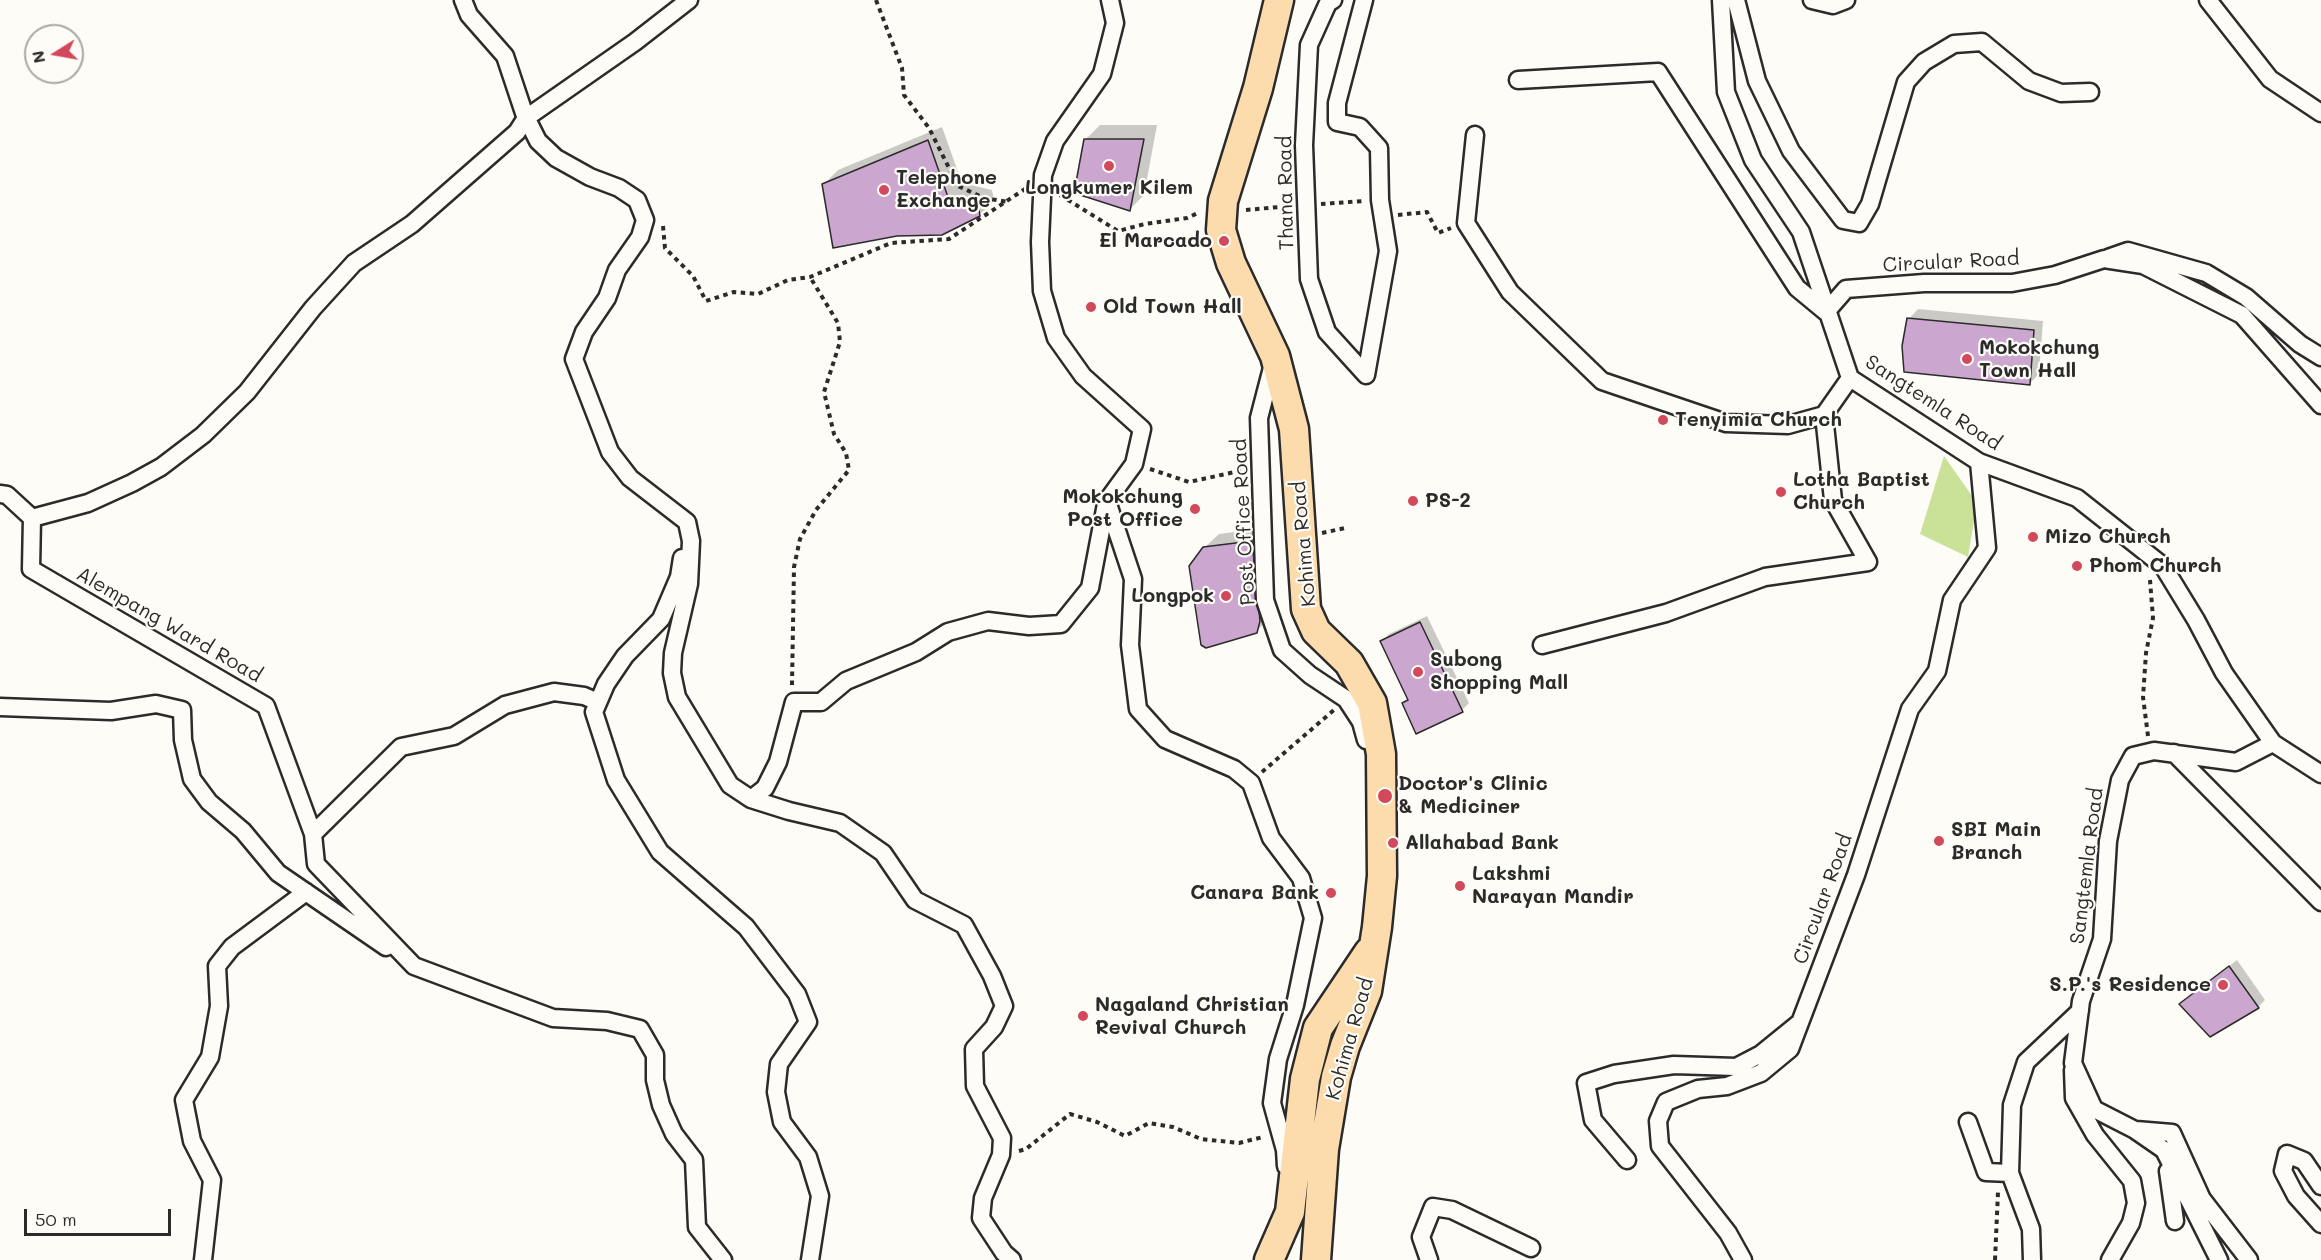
<!DOCTYPE html>
<style>
body{margin:0}
#map{position:relative;width:2321px;height:1260px;overflow:hidden;background:#fdfcf7;font-family:Mali,sans-serif}
canvas{display:block}
.north{position:absolute;left:24px;top:24px;width:60px;height:60px;box-sizing:border-box;background:#fdfcf7;border:2px solid #a9a8a5;border-radius:50%;rotate:259deg;font-size:16px;font-weight:700;line-height:24px;text-align:center;color:#2b2b2b}
.north::after{content:'';display:block;margin:auto;width:21px;height:27px;background:#d1495b;clip-path:polygon(50% 0,100% 100%,50% 72%,0 100%)}
.scale{position:absolute;left:24px;top:1209px;width:147px;height:27px;box-sizing:border-box;border:3px solid #2b2b2b;border-top:0;padding-left:8px;font-size:18px;line-height:21px;white-space:nowrap;color:#2b2b2b;-webkit-text-stroke:4px #fdfcf7;paint-order:stroke}
</style>
<div id="map">
<canvas width="2321" height="1260"></canvas>
<div class="north">N</div>
<div class="scale">50 m</div>
</div>
<script>
const ctx = document.querySelector('canvas').getContext('2d');
ctx.lineJoin = 'round';
function fillPath(path, color) { ctx.fillStyle = color; ctx.fill(path, 'evenodd'); }
const toPath = rows => new Path2D(rows.map(r => 'M' + r).join(''));
function trace(path, color, width, dash) { ctx.strokeStyle = color; ctx.lineWidth = width; ctx.lineCap = dash ? 'butt' : 'round'; ctx.setLineDash(dash || []); ctx.stroke(path); }
function write(font, color, halo, rows, align = 'center') {
  ctx.font = font + ' Mali,sans-serif'; ctx.lineWidth = 4.5; ctx.setLineDash([]); ctx.textBaseline = 'middle'; ctx.strokeStyle = halo; ctx.fillStyle = color; for (const [text, x, y, turn = 0] of rows) {
    ctx.save(); ctx.translate(x, y); ctx.rotate((+turn || 0) * Math.PI / 180); ctx.textAlign = isNaN(turn) ? turn : align; if (halo) ctx.strokeText(text, 0, 0); ctx.fillText(text, 0, 0); ctx.restore();
  }
}
fillPath(toPath([
 [1944,456,1977,503,1968,557,1920,534]
]), '#cae297');
fillPath(toPath([
 [1100,125,1157,125,1144,195,1130,209,1085,140],
 [942,127,962,183,992,190,994,201,979,215,823,185,838,170],
 [1918,309,2043,321,2039,374,2030,383,1909,319],
 [1266,528,1271,617,1256,631,1204,548,1219,534],
 [1427,616,1469,703,1462,710,1404,703,1409,697,1382,641,1389,634],
 [2237,960,2265,1000,2258,1007,2181,1004]
]), '#0003');
const building = toPath([
 [1084,139,1144,139,1130,211,1074,193,1084,139],
 [928,140,948,197,978,204,980,216,942,235,897,236,833,248,822,184,928,140],
 [1907,318,2034,330,2030,385,1904,372,1902,346,1907,318],
 [1252,541,1260,621,1257,633,1206,648,1201,645,1189,566,1203,547,1252,541],
 [1420,622,1463,712,1416,734,1402,703,1408,700,1380,641,1420,622],
 [2229,966,2259,1008,2210,1037,2179,1004,2229,966]
]);
fillPath(building, '#cba6cf');
trace(building, '#2b2b2b', 1.5);
const street = toPath([
 [463,0,469,15,505,56,524,113,538,141,556,158,590,177,619,188,637,200,645,220,640,237,617,270,607,298,584,332,574,359,610,452,630,478,687,522,691,541,689,584,673,653,672,673,677,697,730,785,751,799,789,811,840,823,883,853,915,900,964,925,992,976,1004,1006,994,1027,974,1049,975,1086,1002,1138,1001,1155,983,1198,981,1218,1004,1253,1012,1260],
 [1110,0,1115,23,1102,74,1055,141,1043,175,1040,242,1042,291,1056,338,1083,376,1142,429,1134,464,1107,501,1133,579,1130,645,1138,709,1165,739,1234,769,1251,783,1271,838,1301,878,1313,918,1295,1005,1278,1059,1272,1103,1285,1150,1286,1166],
 [1333,0,1328,3,1309,45,1304,145,1309,279,1327,332,1366,375],
 [1364,0,1337,103,1337,122,1360,127,1379,148,1380,200,1388,251,1366,375],
 [1721,0,1726,92,1753,160,1801,232,1850,378,1979,462,2077,498,2163,566,2196,620,2224,673,2273,743,2236,762,2154,751,2133,756,2120,780,2108,841,2102,939,2081,1001,2073,1063,2094,1109,2135,1130,2164,1150,2219,1260],
 [1736,0,1757,81,1791,151,1843,220,1859,223,1870,204,1906,82,1924,62,1954,44,1982,42,2029,81,2061,93,2090,92],
 [1812,0,1833,5,1846,0],
 [2208,0,2270,79,2321,113],
 [1518,80,1658,72,1797,288,1826,312,1846,289,1924,283,2012,283,2055,275,2104,259,2143,265,2242,315,2321,405],
 [1475,135,1466,223,1510,292,1602,381,1726,423,1788,425,1824,415,1850,378],
 [2108,258,2128,251,2206,273,2246,297,2300,344,2321,357],
 [1273,364,1259,418,1265,600,1282,650,1310,675,1346,699,1361,722,1366,740],
 [0,494,7,495,32,518,31,569,266,706,313,834,316,864,414,966,553,1018,607,1021,640,1029,655,1055,655,1080,661,1105,674,1134,694,1160,697,1227,723,1260],
 [32,518,88,503,132,483,161,467,203,435,247,392,313,308,354,263,412,224,517,132,526,118,635,42,689,0],
 [682,558,679,577,661,619,625,656,606,684,594,712,616,780,660,852,746,927,797,994,808,1022,779,1064,776,1092,782,1122,808,1157,820,1196,810,1260],
 [1542,645,1666,613,1765,577,1868,562,1833,500,1824,415],
 [0,707,111,711,156,704,182,710,183,740,192,779,209,802,243,831,278,873,386,947],
 [2273,743,2321,774],
 [2174,753,2321,902],
 [751,799,765,788,778,762,794,702,821,702,846,681,916,652,948,632,988,621,1029,626,1061,624,1090,588,1106,504],
 [313,834,401,747,454,736,505,705,554,692,584,696,598,702],
 [2073,1070,2074,1098,2095,1135,2132,1181,2136,1203,2131,1223,2110,1260],
 [1968,1122,1986,1172,2010,1173,2012,1105,2026,1062,2080,1011],
 [2136,1130,2172,1133,2202,1199,2249,1260],
 [1627,1160,1593,1120,1586,1083,1614,1074,1674,1065,1736,1067,1761,1054,1798,1024],
 [2168,1171,2175,1221],
 [2010,1173,2031,1229,2032,1260],
 [2321,1186,2304,1161,2287,1154,2283,1171,2296,1196,2321,1224],
 [203,1260,212,1180,192,1141,184,1100,210,1057,219,1006,217,966,232,947,306,892],
 [1429,1260,1421,1237,1433,1207,1452,1210,1531,1248],
 [1743,1260,1728,1233,1660,1146,1658,1121,1666,1102,1698,1089,1727,1086,1761,1073,1790,1049,1856,875,1910,709,1937,671,1952,600,1987,548,1979,462]
]);
const highway = toPath([
 [1279,0,1258,88,1223,201,1221,230,1231,263,1275,356,1294,429,1306,609,1316,631,1349,663,1372,703,1381,754,1382,876,1377,927,1367,991,1345,1046,1336,1077,1324,1149,1316,1260],
 [1269,1260,1290,1212,1305,1079,1318,1028,1369,952]
]);
trace(street, '#2b2b2b', 21);
trace(highway, '#2b2b2b', 33);
trace(toPath([
 [876,0,902,68,904,95,929,128,958,186,984,198,1008,202],
 [1060,195,1118,231,1145,224,1187,218,1198,213],
 [1321,204,1364,201],
 [1246,210,1290,206],
 [1398,215,1427,212,1438,233,1451,228],
 [663,226,665,248,693,276,706,301,734,292,758,294,788,280,810,277,891,243,949,239,1025,189],
 [1150,469,1189,482,1244,470],
 [1322,533,1345,528],
 [792,685,794,567,800,539,816,510,849,470,846,453,834,434,824,392,840,342,838,323,810,277],
 [2148,736,2143,697,2146,653,2153,618,2150,580],
 [1262,772,1334,710],
 [1019,1151,1026,1149,1070,1114,1097,1122,1125,1136,1149,1123,1173,1127,1201,1139,1239,1143,1263,1137],
 [1995,1260,1998,1192]
]), '#2b2b2b', 4, [4.5, 4.5]);
trace(street, '#fdfcf7', 16);
trace(highway, '#fcdcac', 28);
for (const [x, y, r, color] of [
 [1109,166,6,"#d1495b"],
 [884,190,6,"#d1495b"],
 [1224,241,6,"#d1495b"],
 [1091,307,6,"#d1495b"],
 [1967,359,6,"#d1495b"],
 [1663,420,6,"#d1495b"],
 [1781,492,6,"#d1495b"],
 [1413,501,6,"#d1495b"],
 [1195,509,6,"#d1495b"],
 [2033,537,6,"#d1495b"],
 [2077,566,6,"#d1495b"],
 [1226,596,6,"#d1495b"],
 [1418,672,6,"#d1495b"],
 [1385,796,8,"#d1495b"],
 [1939,841,6,"#d1495b"],
 [1393,843,6,"#d1495b"],
 [1460,886,6,"#d1495b"],
 [1331,893,6,"#d1495b"],
 [2223,985,6,"#d1495b"],
 [1083,1016,6,"#d1495b"]
]) { const dot = new Path2D(); dot.arc(x, y, r, 0, 2 * Math.PI); ctx.fillStyle = color; ctx.fill(dot); trace(dot, '#fdfcf7', 2); }
write('bold 20px', '#2b2b2b', '#fdfcf7', [
 ["Telephone",896,178],
 ["Exchange",896,201],
 ["Longkumer Kilem",1109,188,"center"],
 ["El Marcado",1212,241,"right"],
 ["Old Town Hall",1103,307],
 ["Mokokchung",1979,348],
 ["Town Hall",1979,371],
 ["Tenyimia Church",1675,420],
 ["Lotha Baptist",1793,480],
 ["Church",1793,503],
 ["Mokokchung",1183,497,"right"],
 ["Post Office",1183,520,"right"],
 ["PS-2",1425,501],
 ["Mizo Church",2045,537],
 ["Phom Church",2089,566],
 ["Longpok",1214,596,"right"],
 ["Subong",1430,660],
 ["Shopping Mall",1430,683],
 ["Doctor's Clinic",1398,784],
 ["& Mediciner",1398,807],
 ["SBI Main",1951,830],
 ["Branch",1951,853],
 ["Allahabad Bank",1405,843],
 ["Lakshmi",1472,874],
 ["Narayan Mandir",1472,897],
 ["Canara Bank",1319,893,"right"],
 ["S.P.'s Residence",2211,985,"right"],
 ["Nagaland Christian",1095,1005],
 ["Revival Church",1095,1028]
], 'left');
write('20px', '#2b2b2b', '#fdfcf7', [
 ["Thana Road",1286,193,-91],
 ["Circular Road",1951,262,-3],
 ["Sangtemla Road",1933,403,33],
 ["Post Office Road",1244,522,-93],
 ["Kohima Road",1304,544,-95],
 ["Alempang Ward Road",169,625,30],
 ["Sangtemla Road",2087,866,-83],
 ["Circular Road",1823,899,-70],
 ["Kohima Road",1350,1039,-74]
]);
</script>
